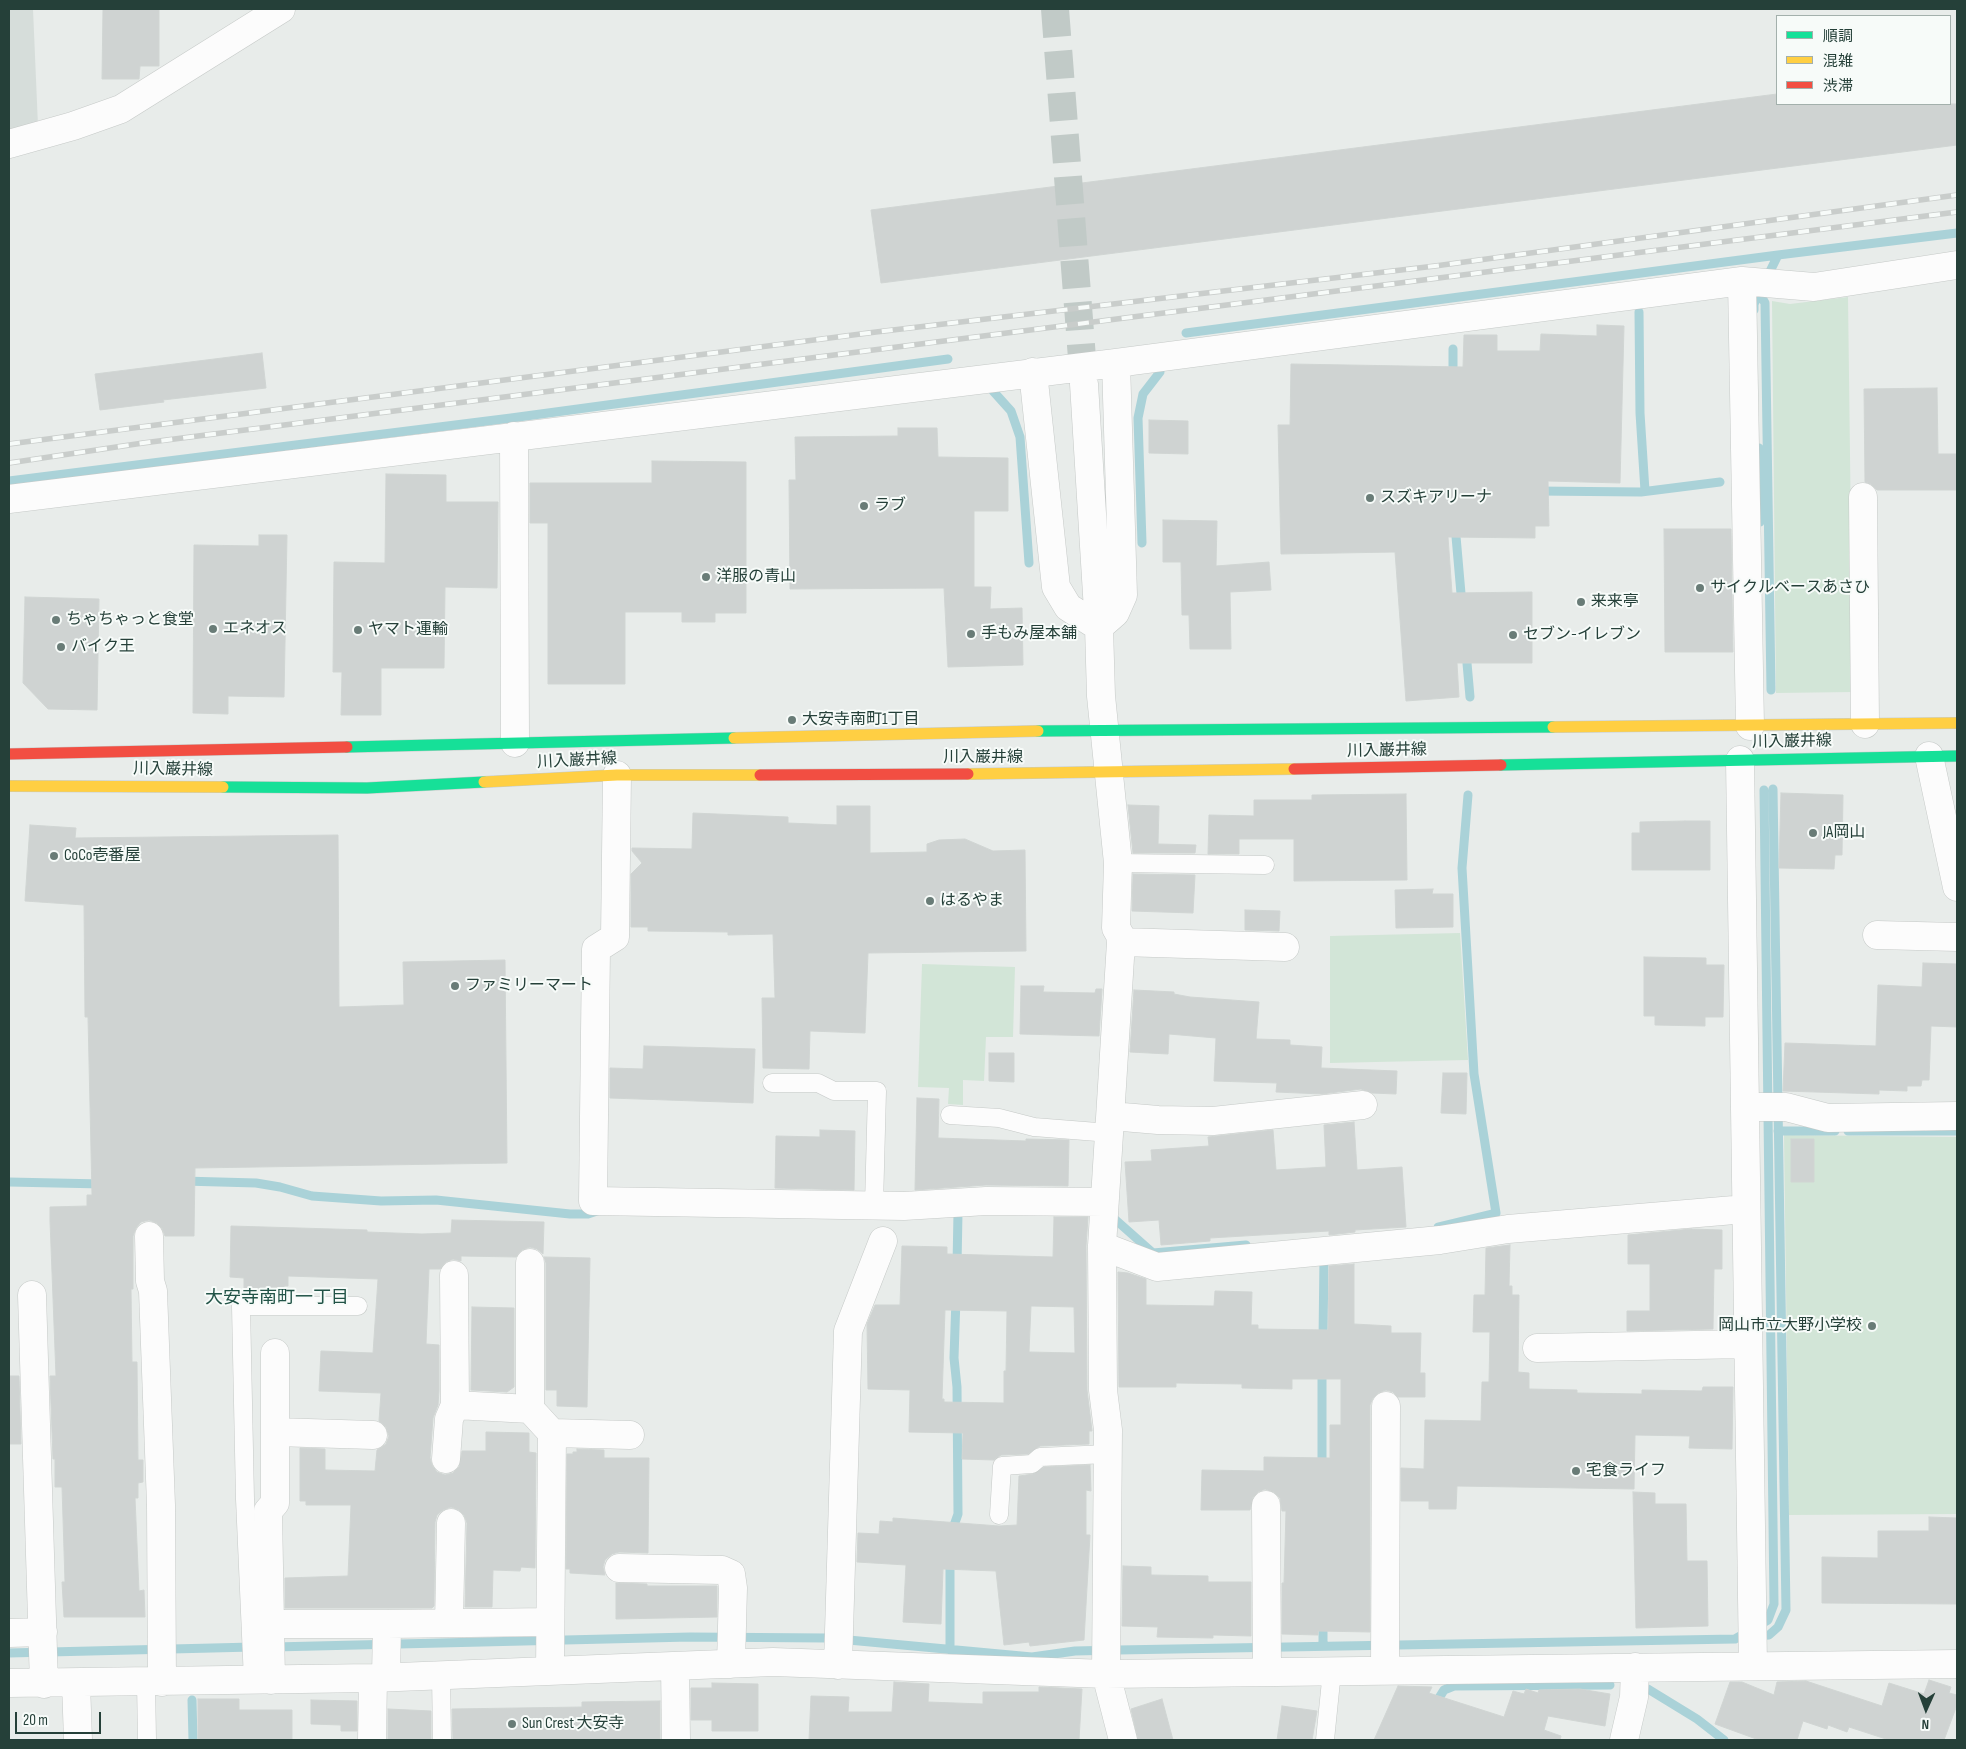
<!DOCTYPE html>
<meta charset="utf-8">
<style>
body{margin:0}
#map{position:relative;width:1966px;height:1749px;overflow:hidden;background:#e8ecea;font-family:"Sofia Sans Condensed","Noto Sans JP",sans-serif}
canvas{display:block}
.frame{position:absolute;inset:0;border:10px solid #254039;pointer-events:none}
.legend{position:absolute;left:1776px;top:15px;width:175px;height:90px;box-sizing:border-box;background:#f7fbf9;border:1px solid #a3b0ac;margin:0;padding:6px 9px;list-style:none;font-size:15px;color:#254039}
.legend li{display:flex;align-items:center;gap:10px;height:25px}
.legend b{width:25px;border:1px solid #a3b0ac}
.north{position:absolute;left:1901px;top:1684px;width:50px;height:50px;-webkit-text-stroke:4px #f7fbf9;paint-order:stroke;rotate:182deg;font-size:14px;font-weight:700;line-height:20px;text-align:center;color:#254039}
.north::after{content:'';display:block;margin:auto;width:18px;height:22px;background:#254039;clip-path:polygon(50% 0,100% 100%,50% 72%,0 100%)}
.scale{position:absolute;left:15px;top:1712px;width:86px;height:22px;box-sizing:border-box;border:2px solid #254039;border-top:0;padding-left:6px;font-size:15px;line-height:18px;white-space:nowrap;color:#254039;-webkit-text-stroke:4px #f7fbf9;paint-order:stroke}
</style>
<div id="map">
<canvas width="1966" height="1749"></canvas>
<div class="frame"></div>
<ul class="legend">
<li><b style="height:6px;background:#16e098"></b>順調</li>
<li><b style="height:6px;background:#ffcf43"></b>混雑</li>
<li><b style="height:6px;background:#f24e42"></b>渋滞</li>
</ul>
<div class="north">N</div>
<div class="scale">20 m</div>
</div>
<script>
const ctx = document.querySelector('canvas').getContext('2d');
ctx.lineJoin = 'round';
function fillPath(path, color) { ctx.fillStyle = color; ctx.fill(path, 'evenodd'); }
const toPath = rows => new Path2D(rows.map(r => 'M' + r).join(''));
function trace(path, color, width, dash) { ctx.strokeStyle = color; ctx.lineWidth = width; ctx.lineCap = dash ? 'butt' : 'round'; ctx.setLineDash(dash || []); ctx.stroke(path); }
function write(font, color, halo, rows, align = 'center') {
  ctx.font = font + ' "Sofia Sans Condensed","Noto Sans JP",sans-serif'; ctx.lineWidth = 4; ctx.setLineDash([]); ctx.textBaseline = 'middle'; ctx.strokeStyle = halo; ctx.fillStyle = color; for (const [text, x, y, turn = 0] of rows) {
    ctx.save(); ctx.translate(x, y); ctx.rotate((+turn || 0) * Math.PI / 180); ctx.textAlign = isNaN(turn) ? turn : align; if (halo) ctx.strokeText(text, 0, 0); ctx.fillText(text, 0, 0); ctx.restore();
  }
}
fillPath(toPath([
 [9,9,33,9,38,126,9,133]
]), '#d6ddda');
fillPath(toPath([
 [1848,297,1853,692,1776,693,1772,301,1790,304],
 [1460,933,1468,1060,1330,1063,1330,936],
 [922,964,1015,967,1013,1037,986,1037,984,1081,963,1080,963,1105,948,1104,949,1088,918,1087],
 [1784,1135,1957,1137,1957,1514,1789,1515]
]), '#d2e5d7');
trace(toPath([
 [1760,294,1765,303,1771,690],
 [1754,310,1754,304,1778,255],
 [1639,312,1640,413,1645,491],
 [1186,333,1778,255,1957,233],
 [1453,377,1453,349],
 [993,391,1011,411,1020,437,1029,563],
 [1759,448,1760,522],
 [9,481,511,418,948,359],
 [1537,491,1641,492,1720,482],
 [1455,525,1462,605],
 [1142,543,1138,418,1143,394,1160,372],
 [1466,652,1470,697],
 [1778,1131,1835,1131],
 [1848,1131,1957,1131],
 [183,1181,256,1183,280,1187,312,1196,381,1201,436,1200,570,1214,588,1214,600,1210],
 [9,1182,103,1184],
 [1109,1214,1153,1253,1246,1245],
 [1438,1227,1496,1213,1474,1074,1462,868,1468,795],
 [957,1265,958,1213],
 [1323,1341,1324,1256],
 [1322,1468,1322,1369],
 [951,1534,958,1514,957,1387,954,1358,956,1298],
 [950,1559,950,1650],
 [1323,1621,1323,1646],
 [1755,1636,1769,1635,1778,1627,1786,1610,1773,789],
 [274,1647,690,1637,827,1638,1032,1657,1075,1651,1118,1650,1735,1639,1768,1620,1774,1604,1764,790],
 [9,1653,253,1647],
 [1648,1689,1697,1719,1724,1740],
 [192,1700,193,1740],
 [1434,1706,1444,1690,1454,1686,1610,1685]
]), '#aad2d8', 9);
const building = toPath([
 [103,9,159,9,159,66,140,66,139,79,102,79,103,9],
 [1777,94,1777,104,1957,104,1957,145,881,283,871,210,1777,94],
 [1597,325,1624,326,1620,483,1548,481,1549,526,1535,526,1535,538,1448,537,1452,593,1532,592,1532,663,1457,663,1459,697,1406,701,1395,552,1281,554,1278,425,1290,425,1291,364,1463,367,1464,335,1497,335,1497,351,1540,351,1541,334,1597,336,1597,325],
 [262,353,266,388,163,400,164,402,100,410,95,374,262,353],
 [1937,388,1938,454,1957,454,1957,490,1877,490,1871,484,1865,482,1864,389,1937,388],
 [1149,420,1188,421,1188,454,1149,453,1149,420],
 [898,428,937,428,938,457,1008,458,1008,511,974,511,974,587,991,587,990,609,1022,608,1023,665,948,667,944,588,790,589,789,480,796,480,795,437,898,436,898,428],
 [652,461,746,462,746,613,715,613,715,622,682,622,682,612,625,612,625,684,548,684,548,523,530,523,530,483,652,483,652,461],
 [386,474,446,475,446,502,498,502,497,588,445,587,444,668,381,668,381,715,341,715,342,672,333,672,334,562,385,563,386,474],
 [1163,520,1217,521,1216,566,1269,562,1271,590,1230,592,1231,649,1190,649,1189,615,1182,615,1181,562,1163,562,1163,520],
 [1664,529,1731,529,1733,652,1665,652,1664,529],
 [259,535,287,535,284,697,228,696,228,714,193,713,194,545,259,546,259,535],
 [25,597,99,599,97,710,48,709,23,683,25,597],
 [1781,793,1843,795,1842,855,1835,855,1834,869,1779,868,1781,793],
 [1406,794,1407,880,1294,881,1294,839,1239,839,1239,854,1208,854,1209,815,1254,816,1254,800,1312,800,1312,795,1406,794],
 [1128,805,1159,806,1158,844,1196,845,1195,853,1133,853,1128,805],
 [837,806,870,806,870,853,927,852,927,844,939,840,965,839,993,851,1025,850,1026,951,868,953,865,1033,810,1031,809,1069,763,1068,762,998,775,998,773,934,728,935,728,932,648,931,648,927,631,927,631,874,642,863,632,851,632,848,692,849,693,813,788,817,788,823,837,825,837,806],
 [1685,821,1710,821,1710,870,1632,870,1632,833,1640,833,1640,822,1685,821],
 [30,825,76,828,75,838,338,835,339,1007,404,1005,403,962,505,960,507,1163,195,1168,194,1236,165,1236,162,1228,157,1223,149,1220,141,1222,136,1228,133,1236,133,1289,131,1289,132,1362,137,1362,138,1460,143,1460,143,1482,138,1483,138,1498,135,1498,139,1591,144,1590,145,1617,64,1617,62,1582,65,1582,62,1487,55,1487,55,1459,53,1459,50,1376,56,1376,50,1221,50,1207,87,1206,87,1195,92,1195,88,1017,85,1017,84,905,25,901,30,825],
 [1133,874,1195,875,1193,913,1132,911,1133,874],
 [1433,889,1432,894,1453,894,1453,927,1396,928,1395,890,1433,889],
 [1245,910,1280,911,1279,931,1245,930,1245,910],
 [1644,957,1706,958,1706,965,1724,965,1723,1017,1705,1017,1705,1026,1655,1025,1655,1016,1644,1016,1644,957],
 [1923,963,1957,964,1957,1027,1931,1026,1929,1080,1922,1080,1921,1086,1907,1086,1907,1091,1879,1090,1879,1094,1783,1091,1785,1043,1876,1046,1878,985,1922,987,1923,963],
 [1021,986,1044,986,1043,992,1095,993,1096,989,1102,989,1099,1036,1020,1034,1021,986],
 [1134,990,1174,992,1174,994,1190,997,1259,1002,1256,1039,1290,1040,1290,1045,1322,1047,1321,1068,1397,1071,1396,1094,1372,1093,1361,1089,1322,1094,1276,1092,1277,1083,1214,1081,1216,1038,1169,1034,1168,1054,1130,1052,1134,990],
 [644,1046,755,1049,753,1103,610,1098,610,1068,643,1069,644,1046],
 [989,1053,1014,1053,1014,1082,989,1081,989,1053],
 [1443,1073,1467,1073,1466,1114,1441,1113,1443,1073],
 [917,1098,939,1099,938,1138,1026,1141,1026,1139,1069,1140,1068,1186,986,1185,915,1190,917,1098],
 [1354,1122,1357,1170,1402,1167,1406,1227,1355,1230,1355,1232,1329,1235,1329,1231,1210,1238,1210,1241,1161,1245,1159,1220,1129,1222,1125,1162,1152,1161,1151,1150,1209,1146,1208,1137,1273,1130,1276,1170,1326,1167,1324,1125,1354,1122],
 [820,1130,855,1131,854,1190,775,1188,776,1136,820,1137,820,1130],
 [1791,1139,1814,1139,1814,1182,1791,1182,1791,1139],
 [1054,1217,1088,1217,1086,1246,1087,1390,1092,1431,1089,1431,1089,1444,1040,1446,1028,1454,1001,1455,994,1460,962,1459,963,1433,909,1432,910,1390,868,1389,867,1324,875,1305,900,1305,902,1246,947,1247,947,1254,1053,1257,1054,1217],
 [1031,1306,1074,1307,1075,1353,1029,1352,1031,1306],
 [945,1310,1007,1311,1006,1371,1004,1371,1004,1403,944,1402,944,1399,942,1399,945,1310],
 [452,1220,544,1222,543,1254,537,1249,530,1247,522,1250,516,1257,461,1256,461,1261,453,1259,446,1262,440,1269,429,1269,426,1344,439,1345,439,1390,438,1405,433,1418,430,1458,432,1465,437,1472,445,1475,453,1473,459,1467,462,1451,486,1451,486,1432,529,1433,529,1452,536,1453,535,1568,521,1567,520,1571,493,1570,492,1607,465,1607,467,1523,464,1515,459,1510,451,1507,443,1510,437,1515,435,1522,434,1606,432,1608,285,1608,285,1578,348,1576,351,1505,306,1505,306,1501,300,1501,300,1448,325,1449,325,1470,375,1471,377,1450,386,1444,389,1436,386,1427,379,1421,381,1393,319,1391,321,1351,373,1353,378,1279,288,1276,288,1286,284,1286,284,1289,276,1289,276,1292,269,1291,269,1295,244,1294,244,1278,230,1277,231,1226,367,1230,367,1232,422,1234,451,1233,452,1220],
 [1691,1229,1722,1230,1722,1269,1714,1269,1713,1329,1627,1331,1627,1311,1650,1311,1650,1264,1628,1264,1628,1235,1691,1229],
 [1510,1245,1509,1286,1512,1286,1512,1295,1519,1295,1518,1372,1529,1373,1529,1389,1577,1390,1577,1393,1642,1394,1642,1390,1702,1391,1703,1387,1733,1387,1732,1449,1689,1448,1690,1436,1635,1435,1634,1489,1457,1486,1456,1509,1429,1509,1429,1501,1401,1501,1401,1468,1424,1469,1425,1420,1481,1421,1482,1382,1489,1382,1490,1332,1473,1332,1474,1295,1485,1295,1486,1248,1510,1245],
 [544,1257,590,1258,587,1407,557,1406,557,1390,546,1390,546,1263,544,1257],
 [1354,1264,1354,1324,1391,1326,1391,1333,1421,1333,1420,1373,1425,1373,1425,1397,1398,1397,1393,1392,1386,1390,1378,1393,1373,1398,1370,1405,1370,1632,1318,1631,1318,1635,1282,1634,1282,1583,1284,1583,1286,1511,1282,1511,1280,1498,1274,1492,1265,1489,1258,1492,1253,1497,1250,1510,1201,1510,1202,1470,1264,1471,1264,1457,1330,1458,1330,1425,1341,1425,1341,1379,1292,1379,1292,1389,1242,1388,1242,1384,1176,1383,1176,1387,1119,1387,1118,1272,1128,1273,1146,1279,1146,1305,1214,1306,1215,1291,1252,1292,1251,1325,1258,1325,1258,1329,1328,1330,1329,1266,1354,1264],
 [472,1307,514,1308,514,1387,507,1392,471,1390,472,1307],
 [9,1376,19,1376,21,1444,9,1444,9,1376],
 [577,1449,604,1450,604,1458,649,1458,648,1553,619,1552,612,1554,605,1560,603,1567,605,1575,570,1573,570,1569,566,1569,567,1454,573,1454,573,1452,577,1452,577,1449],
 [1090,1465,1091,1491,1086,1490,1086,1535,1090,1535,1084,1640,1030,1646,1029,1642,1004,1645,996,1571,943,1569,941,1624,903,1622,906,1565,857,1562,858,1533,879,1534,880,1521,893,1522,893,1518,999,1526,1017,1525,1019,1476,1033,1474,1044,1467,1090,1465],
 [1633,1492,1655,1493,1655,1504,1686,1504,1687,1561,1707,1561,1708,1626,1636,1628,1633,1492],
 [1929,1517,1957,1518,1957,1604,1822,1603,1822,1557,1878,1558,1878,1531,1929,1531,1929,1517],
 [1123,1566,1151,1567,1151,1575,1208,1576,1208,1582,1251,1582,1251,1636,1213,1635,1213,1638,1157,1637,1158,1627,1122,1626,1123,1566],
 [616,1583,647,1584,647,1586,717,1586,717,1617,616,1619,616,1583],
 [1929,1680,1951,1687,1949,1693,1957,1695,1957,1705,1944,1740,1889,1740,1849,1727,1847,1732,1828,1725,1827,1729,1803,1721,1797,1740,1759,1740,1715,1724,1730,1682,1742,1682,1774,1695,1777,1682,1806,1681,1882,1706,1889,1683,1924,1694,1929,1680],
 [894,1682,929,1684,928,1702,983,1704,983,1692,1039,1692,1039,1687,1082,1689,1079,1740,809,1740,811,1696,849,1697,848,1712,892,1712,894,1682],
 [712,1683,758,1684,758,1731,712,1731,712,1720,691,1720,691,1688,712,1688,712,1683],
 [1398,1686,1432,1687,1429,1693,1504,1717,1513,1691,1524,1694,1526,1689,1538,1693,1539,1690,1580,1689,1610,1694,1605,1726,1548,1716,1544,1730,1561,1736,1560,1740,1374,1740,1398,1686],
 [198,1699,239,1699,239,1710,292,1710,292,1740,198,1740,198,1699],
 [1162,1699,1173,1740,1138,1740,1131,1709,1162,1699],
 [311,1700,357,1701,357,1731,341,1731,341,1725,311,1724,311,1700],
 [660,1701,660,1740,453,1740,452,1709,582,1707,582,1702,660,1701],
 [1282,1706,1317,1711,1312,1740,1277,1740,1282,1706],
 [388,1709,431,1711,431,1740,388,1740,388,1709]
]);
fillPath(building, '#cfd3d2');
trace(building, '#d0d5d3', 1);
trace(toPath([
 [1055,9,1084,384]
]), '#c1cac7', 28, [28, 14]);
const lane = toPath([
 [1118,863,1265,865],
 [772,1083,818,1083,834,1091,877,1091,874,1205],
 [950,1115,999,1118,1034,1127,1110,1133],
 [999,1515,1002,1466,1032,1464,1040,1457,1107,1454],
 [441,1675,442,1740],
 [253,1680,245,1499,241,1306,358,1306],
 [146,1682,147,1740],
 [1325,1740,1332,1671]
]);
const street = toPath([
 [9,144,73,126,121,109,281,9],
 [1742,281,1750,726],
 [1033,372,1056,587,1068,607,1099,627],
 [1084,384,1099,627,1101,696,1118,863,1116,928,1120,935,1121,942,1102,1246,1103,1390,1108,1430,1106,1674,1123,1740],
 [514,436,515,743],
 [1863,497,1865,724],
 [9,499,1116,363,1742,281,1814,287,1957,265],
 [1099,627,1115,613,1123,595,1116,363],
 [1929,756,1957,887],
 [1740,760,1753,1666],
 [617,775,615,937,596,949,593,1201,904,1206,986,1201,1104,1202],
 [1877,935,1957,937],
 [1121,942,1285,947],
 [1745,1107,1786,1107,1828,1118,1957,1116],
 [1111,1116,1158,1120,1213,1121,1363,1105],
 [149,1236,150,1281,153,1291,161,1505,162,1682],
 [1102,1246,1157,1267,1440,1240,1508,1229,1746,1209],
 [530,1263,530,1409,552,1433,550,1671],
 [32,1295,44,1684],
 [1537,1348,1748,1344],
 [455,1405,530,1409],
 [275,1432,373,1435],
 [552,1433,630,1435],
 [446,1459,449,1419,455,1405,454,1275],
 [1266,1505,1267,1672],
 [619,1568,722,1570,731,1574,733,1588,731,1664],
 [449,1623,451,1523],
 [270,1624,387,1624],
 [9,1633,43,1632],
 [838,1665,848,1331,883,1241],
 [675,1666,676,1740],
 [1385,1670,1386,1406],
 [386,1677,387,1624,550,1622],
 [271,1680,268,1511,275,1503,275,1353],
 [9,1683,373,1678,773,1662,1106,1674,1957,1664],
 [76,1683,78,1740],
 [372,1740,373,1678],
 [1624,1740,1634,1697,1635,1667]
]);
const fast = toPath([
 [1038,731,1553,727],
 [347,747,734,738],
 [1501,765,1957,756],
 [223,787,367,788,484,782]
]);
const slow = toPath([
 [1553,727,1957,723],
 [734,738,1038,731],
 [968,774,1294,769],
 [484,782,617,775,760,775],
 [9,786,223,787]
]);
const jam = toPath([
 [9,754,347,747],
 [1294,769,1501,765],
 [760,775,968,774]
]);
trace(lane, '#c5c9c7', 19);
trace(street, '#c5c9c7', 29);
trace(fast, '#c4cac8', 12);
trace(slow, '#c4cac8', 12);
trace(jam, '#c4cac8', 12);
trace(lane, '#fcfcfc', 18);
trace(street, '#fcfcfc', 28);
trace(fast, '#16e098', 11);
trace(slow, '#ffcf43', 11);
trace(jam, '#f24e42', 11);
const rail = toPath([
 [9,444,876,332,1435,266,1957,195],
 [9,463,143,443,1957,212]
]);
trace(rail, '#c9cdcb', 5.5);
trace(rail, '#f7fbf9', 4, [11]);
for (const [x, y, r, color] of [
 [1370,498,5,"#697c77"],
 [864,506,5,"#697c77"],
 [706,577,5,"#697c77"],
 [1700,588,5,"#697c77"],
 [1581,602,5,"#697c77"],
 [56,620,5,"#697c77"],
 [213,629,5,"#697c77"],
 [358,630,5,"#697c77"],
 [971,634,5,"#697c77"],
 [1513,635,5,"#697c77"],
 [61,647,5,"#697c77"],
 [792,720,5,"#697c77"],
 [1813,833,5,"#697c77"],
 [54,856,5,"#697c77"],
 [930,901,5,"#697c77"],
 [455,986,5,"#697c77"],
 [1872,1326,5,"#697c77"],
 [1576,1471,5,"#697c77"],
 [512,1724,5,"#697c77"]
]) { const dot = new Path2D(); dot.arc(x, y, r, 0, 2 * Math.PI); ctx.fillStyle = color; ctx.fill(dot); trace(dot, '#f7fbf9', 2); }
write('16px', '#254039', '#f7fbf9', [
 ["スズキアリーナ",1380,498],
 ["ラブ",874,506],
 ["洋服の青山",716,577],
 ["サイクルベースあさひ",1710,588],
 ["来来亭",1591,602],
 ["ちゃちゃっと食堂",66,620],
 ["エネオス",223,629],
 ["ヤマト運輸",368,630],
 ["手もみ屋本舗",981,634],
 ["セブン-イレブン",1523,635],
 ["バイク王",71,647],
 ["大安寺南町1丁目",802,720],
 ["JA岡山",1823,833],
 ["CoCo壱番屋",64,856],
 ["はるやま",940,901],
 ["ファミリーマート",465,986],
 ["岡山市立大野小学校",1862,1326,"right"],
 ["宅食ライフ",1586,1471],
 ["Sun Crest 大安寺",522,1724]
], 'left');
write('16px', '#254039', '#f7fbf9', [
 ["川入巌井線",1792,742,-1],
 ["川入巌井線",1387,751,-1],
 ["川入巌井線",983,758],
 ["川入巌井線",577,761,-3],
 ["川入巌井線",173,770,1]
]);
write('18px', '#215347', '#f7fbf9', [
 ["大安寺南町一丁目",277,1298]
]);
</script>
